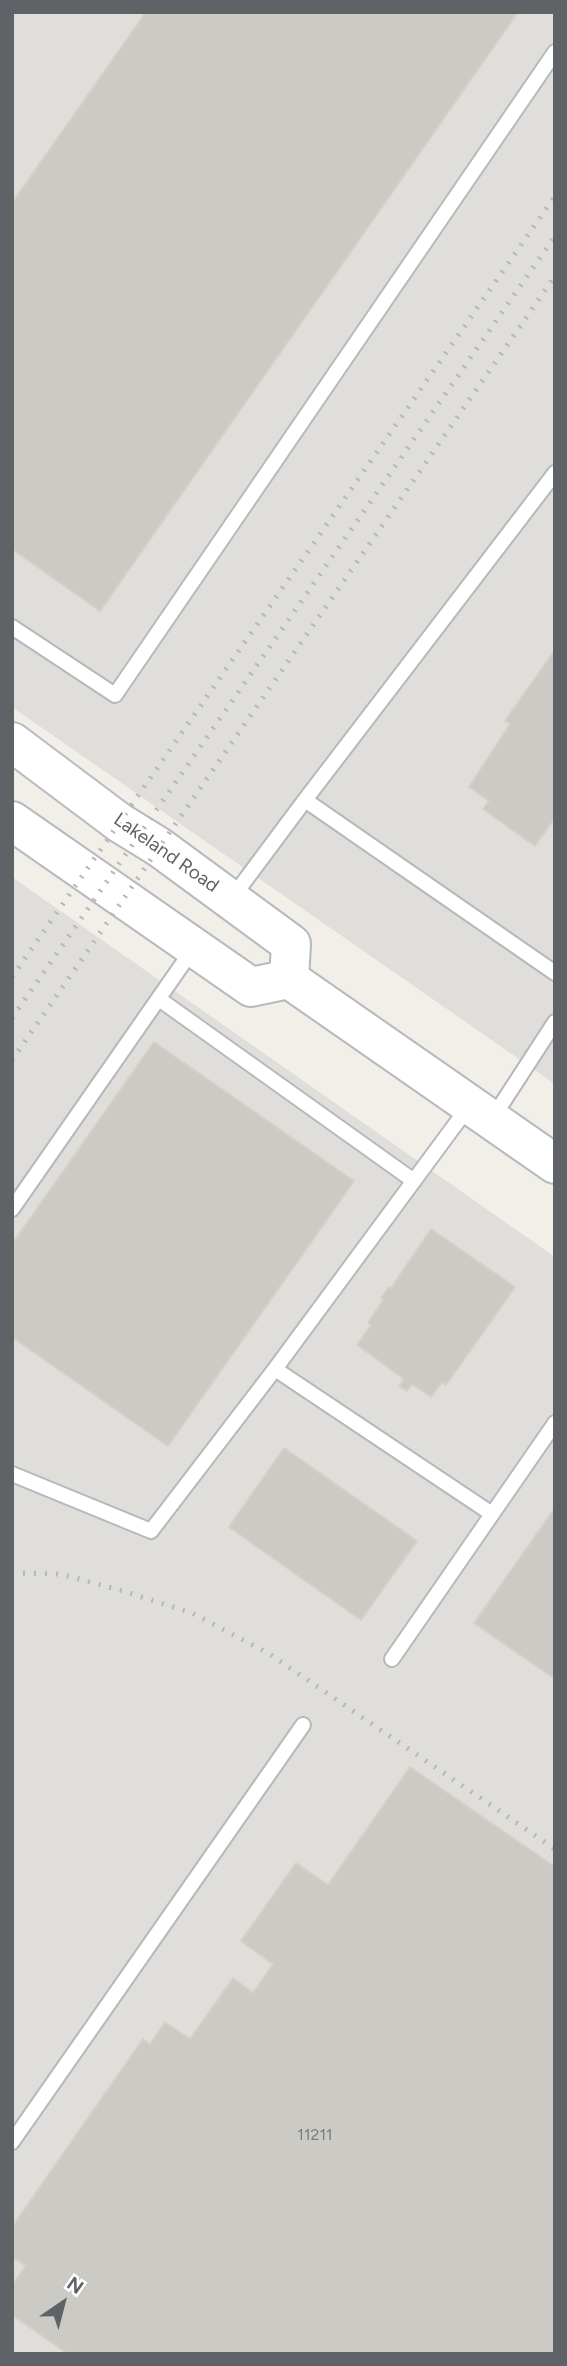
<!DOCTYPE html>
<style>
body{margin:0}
#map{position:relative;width:567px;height:2366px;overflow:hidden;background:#f1efe8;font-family:Figtree,sans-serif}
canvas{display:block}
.frame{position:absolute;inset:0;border:14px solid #5f6368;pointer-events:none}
.north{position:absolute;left:28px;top:2268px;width:70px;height:70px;-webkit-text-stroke:5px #fff;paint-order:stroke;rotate:35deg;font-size:19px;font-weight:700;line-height:28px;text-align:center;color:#5f6368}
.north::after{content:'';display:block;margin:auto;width:24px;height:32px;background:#5f6368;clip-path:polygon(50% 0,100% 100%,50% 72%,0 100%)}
</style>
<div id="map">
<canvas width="567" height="2366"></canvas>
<div class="frame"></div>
<div class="north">N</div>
</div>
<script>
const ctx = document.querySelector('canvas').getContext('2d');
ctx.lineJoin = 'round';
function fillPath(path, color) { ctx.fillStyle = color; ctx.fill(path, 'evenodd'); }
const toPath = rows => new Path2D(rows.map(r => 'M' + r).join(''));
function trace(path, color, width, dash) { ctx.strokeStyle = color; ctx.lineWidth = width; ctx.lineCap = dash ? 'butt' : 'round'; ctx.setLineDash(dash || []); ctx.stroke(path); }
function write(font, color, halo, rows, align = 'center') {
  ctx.font = font + ' Figtree,sans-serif'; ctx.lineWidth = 5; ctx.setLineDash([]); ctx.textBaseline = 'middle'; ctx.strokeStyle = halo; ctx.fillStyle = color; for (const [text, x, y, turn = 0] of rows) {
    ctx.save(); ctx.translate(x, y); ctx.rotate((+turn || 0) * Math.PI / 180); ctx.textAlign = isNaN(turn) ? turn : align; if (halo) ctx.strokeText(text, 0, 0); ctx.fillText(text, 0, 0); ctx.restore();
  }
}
fillPath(toPath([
 [12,12,555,12,555,1084,12,707],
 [12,877,555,1257,555,2354,12,2354]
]), '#e0deda');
const building = toPath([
 [146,12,513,12,516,15,100,611,12,549,12,203,146,12],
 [555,650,555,818,535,846,483,809,489,801,469,787,510,724,505,721,555,650],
 [154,1042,354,1181,168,1446,12,1337,12,1244,154,1042],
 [431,1229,515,1287,446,1385,442,1382,431,1397,412,1384,407,1391,399,1386,404,1379,357,1345,371,1325,368,1323,383,1300,381,1298,389,1287,391,1288,431,1229],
 [284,1448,417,1541,361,1620,229,1527,284,1448],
 [555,1508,555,1679,474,1623,555,1508],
 [410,1767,555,1867,555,2354,68,2354,12,2315,12,2285,26,2266,12,2257,12,2227,143,2039,150,2044,165,2022,190,2039,233,1978,253,1993,273,1964,241,1941,296,1863,328,1885,410,1767]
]);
fillPath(building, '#cccac5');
trace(building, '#d6d1c6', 2);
const lane = toPath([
 [12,627,115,695,555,52],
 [305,800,555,473],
 [232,898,305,800,555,973],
 [159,999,414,1181],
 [492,1119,555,1022],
 [12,1209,193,949],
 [275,1369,492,1514],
 [12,1474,151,1531,275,1369,469,1106],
 [392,1659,555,1423],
 [12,2142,303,1725]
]);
const secondary = toPath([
 [12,742,120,823,159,847,291,944,289,979],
 [12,821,251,987,289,979,555,1164]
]);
trace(lane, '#b5b8bc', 18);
trace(secondary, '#b6babf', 42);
trace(lane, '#fff', 14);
trace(secondary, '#fff', 38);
trace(toPath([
 [12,977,555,196],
 [12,1018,555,236],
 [12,1060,555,276],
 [12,1573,61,1574,123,1591,192,1613,268,1653,555,1849]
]), '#b6b7b8', 5, [2, 9]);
write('16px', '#7a7d7f', null, [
 ["11211",315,2135]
]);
write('19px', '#5f6368', '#fff', [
 ["Lakeland Road",166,853,35]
]);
</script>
